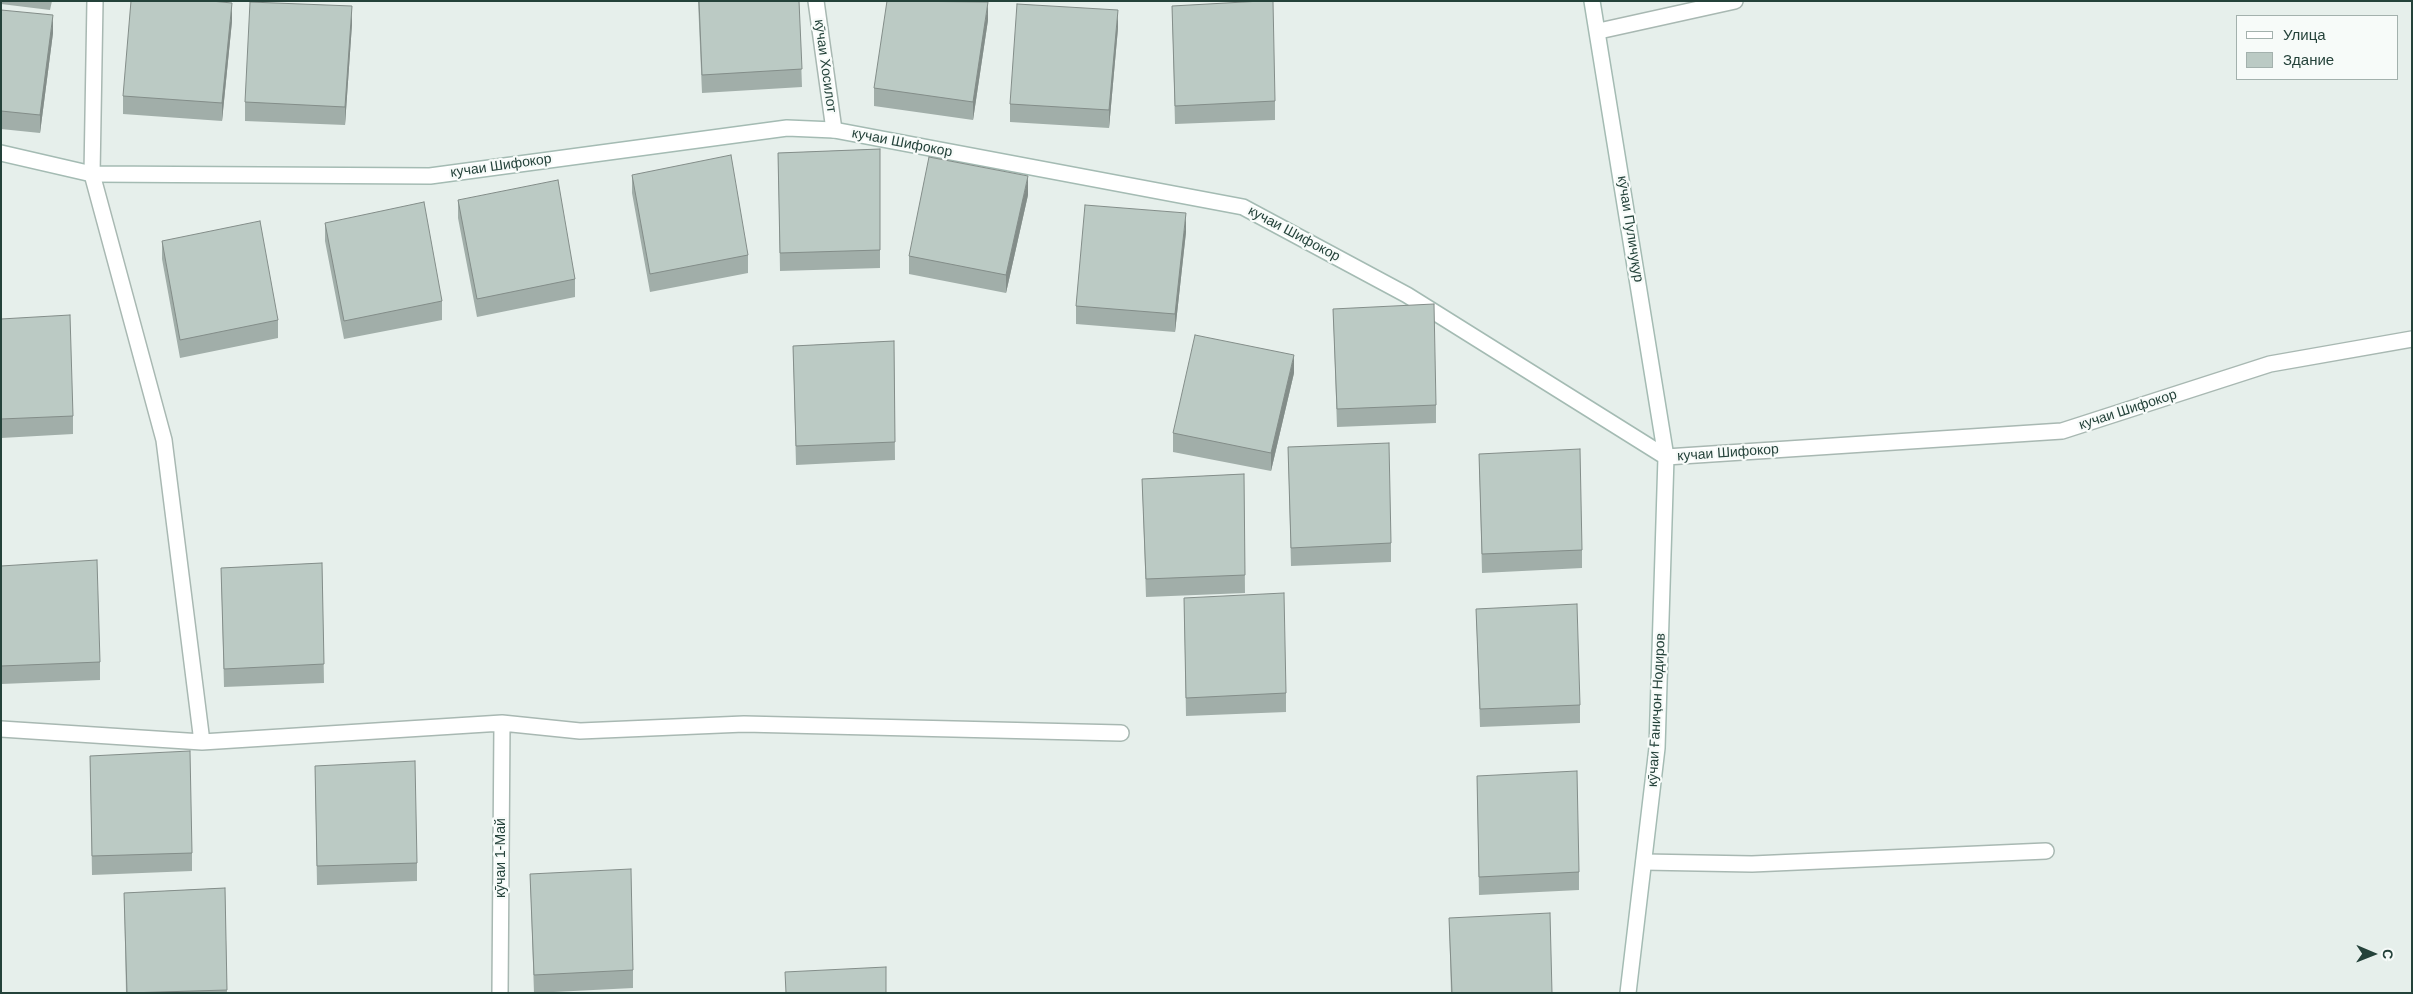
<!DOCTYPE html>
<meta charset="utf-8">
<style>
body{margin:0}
#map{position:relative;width:2413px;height:994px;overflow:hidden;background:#e6efeb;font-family:Arial,sans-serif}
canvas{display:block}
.frame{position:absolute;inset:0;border:2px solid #24423a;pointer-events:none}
.legend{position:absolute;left:2236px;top:15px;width:162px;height:65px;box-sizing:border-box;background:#f7fbf9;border:1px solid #a3b1ad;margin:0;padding:6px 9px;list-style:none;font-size:15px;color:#24423a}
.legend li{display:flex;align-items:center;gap:10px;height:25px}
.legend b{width:25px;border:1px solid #a3b1ad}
.north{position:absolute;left:2348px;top:929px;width:50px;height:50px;-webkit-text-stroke:4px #f7fbf9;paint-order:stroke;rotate:91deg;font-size:14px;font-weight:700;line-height:20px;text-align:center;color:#24423a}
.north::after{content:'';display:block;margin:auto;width:18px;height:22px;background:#24423a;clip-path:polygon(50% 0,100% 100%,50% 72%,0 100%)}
</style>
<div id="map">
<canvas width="2413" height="994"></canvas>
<div class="frame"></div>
<ul class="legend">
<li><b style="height:6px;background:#fff"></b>Улица</li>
<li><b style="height:14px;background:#bbcac4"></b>Здание</li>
</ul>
<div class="north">С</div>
</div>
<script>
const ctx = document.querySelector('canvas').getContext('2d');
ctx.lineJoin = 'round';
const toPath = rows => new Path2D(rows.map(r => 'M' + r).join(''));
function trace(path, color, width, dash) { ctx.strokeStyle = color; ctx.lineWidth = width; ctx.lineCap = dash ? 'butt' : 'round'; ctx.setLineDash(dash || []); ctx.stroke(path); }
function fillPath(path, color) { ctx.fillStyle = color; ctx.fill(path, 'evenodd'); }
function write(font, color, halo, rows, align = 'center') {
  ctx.font = font + ' Arial,sans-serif'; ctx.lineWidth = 4.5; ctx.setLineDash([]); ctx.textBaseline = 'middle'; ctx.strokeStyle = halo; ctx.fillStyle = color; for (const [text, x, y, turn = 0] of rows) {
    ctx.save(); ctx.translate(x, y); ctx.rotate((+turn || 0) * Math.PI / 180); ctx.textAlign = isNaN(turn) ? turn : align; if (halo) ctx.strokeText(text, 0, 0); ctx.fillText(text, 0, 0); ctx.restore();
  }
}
const street = toPath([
 [95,1,92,174,164,440,202,742],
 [816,1,834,130],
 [1599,31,1735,1],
 [1666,457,2062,431,2270,364,2412,339],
 [1,729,202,742,502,723,580,731,744,724,1121,733],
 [1644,862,1752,864,2046,851],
 [500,993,502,723]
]);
const secondary = toPath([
 [1592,1,1666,457,1657,748,1628,993],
 [1,153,92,174,430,176,787,128,834,130,1243,207,1407,295,1666,457]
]);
trace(street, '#a8b8b2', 18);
trace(secondary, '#a4bbb3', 18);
trace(street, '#fff', 15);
trace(secondary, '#fff', 15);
fillPath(toPath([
 [1,1,52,1,50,10,1,4],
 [698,1,799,1,802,87,702,93],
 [1172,6,1275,101,1275,120,1175,124],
 [1,10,53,33,40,133,1,129],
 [988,20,973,120,874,106,874,88],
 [232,21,222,121,123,114,123,96],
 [352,24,345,125,245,121,245,102],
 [1118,28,1109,128,1010,122,1010,104],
 [880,149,880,268,780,271,778,153],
 [632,175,748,255,748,273,650,292,632,193],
 [1028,195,1006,293,909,274,909,256],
 [458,200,575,279,575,297,477,317,458,218],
 [325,223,442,301,442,320,344,339,325,241],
 [1186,232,1175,332,1076,324,1076,306],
 [162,241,278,320,278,338,180,358,162,259],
 [1333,309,1436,405,1436,423,1337,427],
 [1,319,73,416,73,434,1,438],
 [894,341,895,460,796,465,793,346],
 [1294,373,1271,471,1173,452,1173,433],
 [1288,447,1391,543,1391,562,1291,566],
 [1479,454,1582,550,1582,568,1482,573],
 [1244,474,1245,593,1146,597,1142,479],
 [322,563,324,683,224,687,221,568],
 [1,566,100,662,100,680,1,684],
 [1184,598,1286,693,1286,712,1186,716],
 [1476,609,1580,705,1580,723,1480,727],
 [90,756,192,853,192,871,92,875],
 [315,766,417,863,417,881,317,885],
 [1477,776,1579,872,1579,890,1479,895],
 [530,874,633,970,633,988,534,993],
 [225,888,227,993,126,993,124,893],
 [1449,918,1552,993,1451,993]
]), '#a1aea9');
fillPath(toPath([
 [988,2,988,20,973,120,973,102],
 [232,3,232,21,222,121,222,103],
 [352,6,352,24,345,125,345,107],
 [1118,10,1118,28,1109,128,1109,110],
 [53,15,53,33,40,133,40,115],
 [1028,176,1028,195,1006,293,1006,275],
 [1186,213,1186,232,1175,332,1175,314],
 [1294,355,1294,373,1271,471,1271,453]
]), '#838d89');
const building = toPath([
 [131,1,211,1,232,3,222,103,123,96,131,1],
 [699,1,799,1,802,69,702,75,699,1],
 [887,1,988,2,973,102,874,88,887,1],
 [1262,1,1273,1,1275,101,1175,106,1172,6,1262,1],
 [250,2,352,6,345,107,245,102,250,2],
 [1017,4,1118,10,1109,110,1010,104,1017,4],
 [1,10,53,15,40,115,1,111,1,10],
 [880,149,880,250,780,253,778,153,880,149],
 [731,155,748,255,650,274,632,175,731,155],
 [929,157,1028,176,1006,275,909,256,929,157],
 [558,180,575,279,477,299,458,200,558,180],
 [424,202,442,301,344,321,325,223,424,202],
 [1085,205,1186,213,1175,314,1076,306,1085,205],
 [260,221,278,320,180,340,162,241,260,221],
 [1434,304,1436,405,1337,409,1333,309,1434,304],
 [70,315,73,416,1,419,1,319,70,315],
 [1195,335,1294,355,1271,453,1173,433,1195,335],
 [894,341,895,442,796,446,793,346,894,341],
 [1389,443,1391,543,1291,548,1288,447,1389,443],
 [1580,449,1582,550,1482,554,1479,454,1580,449],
 [1244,474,1245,575,1146,579,1142,479,1244,474],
 [97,560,100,662,1,666,1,566,97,560],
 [322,563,324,664,224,669,221,568,322,563],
 [1284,593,1286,693,1186,698,1184,598,1284,593],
 [1577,604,1580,705,1480,709,1476,609,1577,604],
 [190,751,192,853,92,856,90,756,190,751],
 [415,761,417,863,317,866,315,766,415,761],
 [1577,771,1579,872,1479,877,1477,776,1577,771],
 [631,869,633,970,534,975,530,874,631,869],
 [225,888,227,990,127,993,124,893,225,888],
 [1550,913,1552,993,1452,993,1449,918,1550,913],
 [886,967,886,993,786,993,785,972,886,967]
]);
fillPath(building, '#bbcac4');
trace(building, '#838d89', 1);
write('14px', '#24423a', '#f7fbf9', [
 ["кӯчаи Хосилот",825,66,82],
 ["кучаи Шифокор",902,143,11],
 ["кучаи Шифокор",501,166,-8],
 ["кӯчаи Пуличуқур",1630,229,81],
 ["кучаи Шифокор",1294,234,28],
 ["кучаи Шифокор",2128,410,-18],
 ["кучаи Шифокор",1728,453,-4],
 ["кӯчаи Ғаниҷон Нодиров",1657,710,-87],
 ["кӯчаи 1-Май",501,858,-90]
]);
</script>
